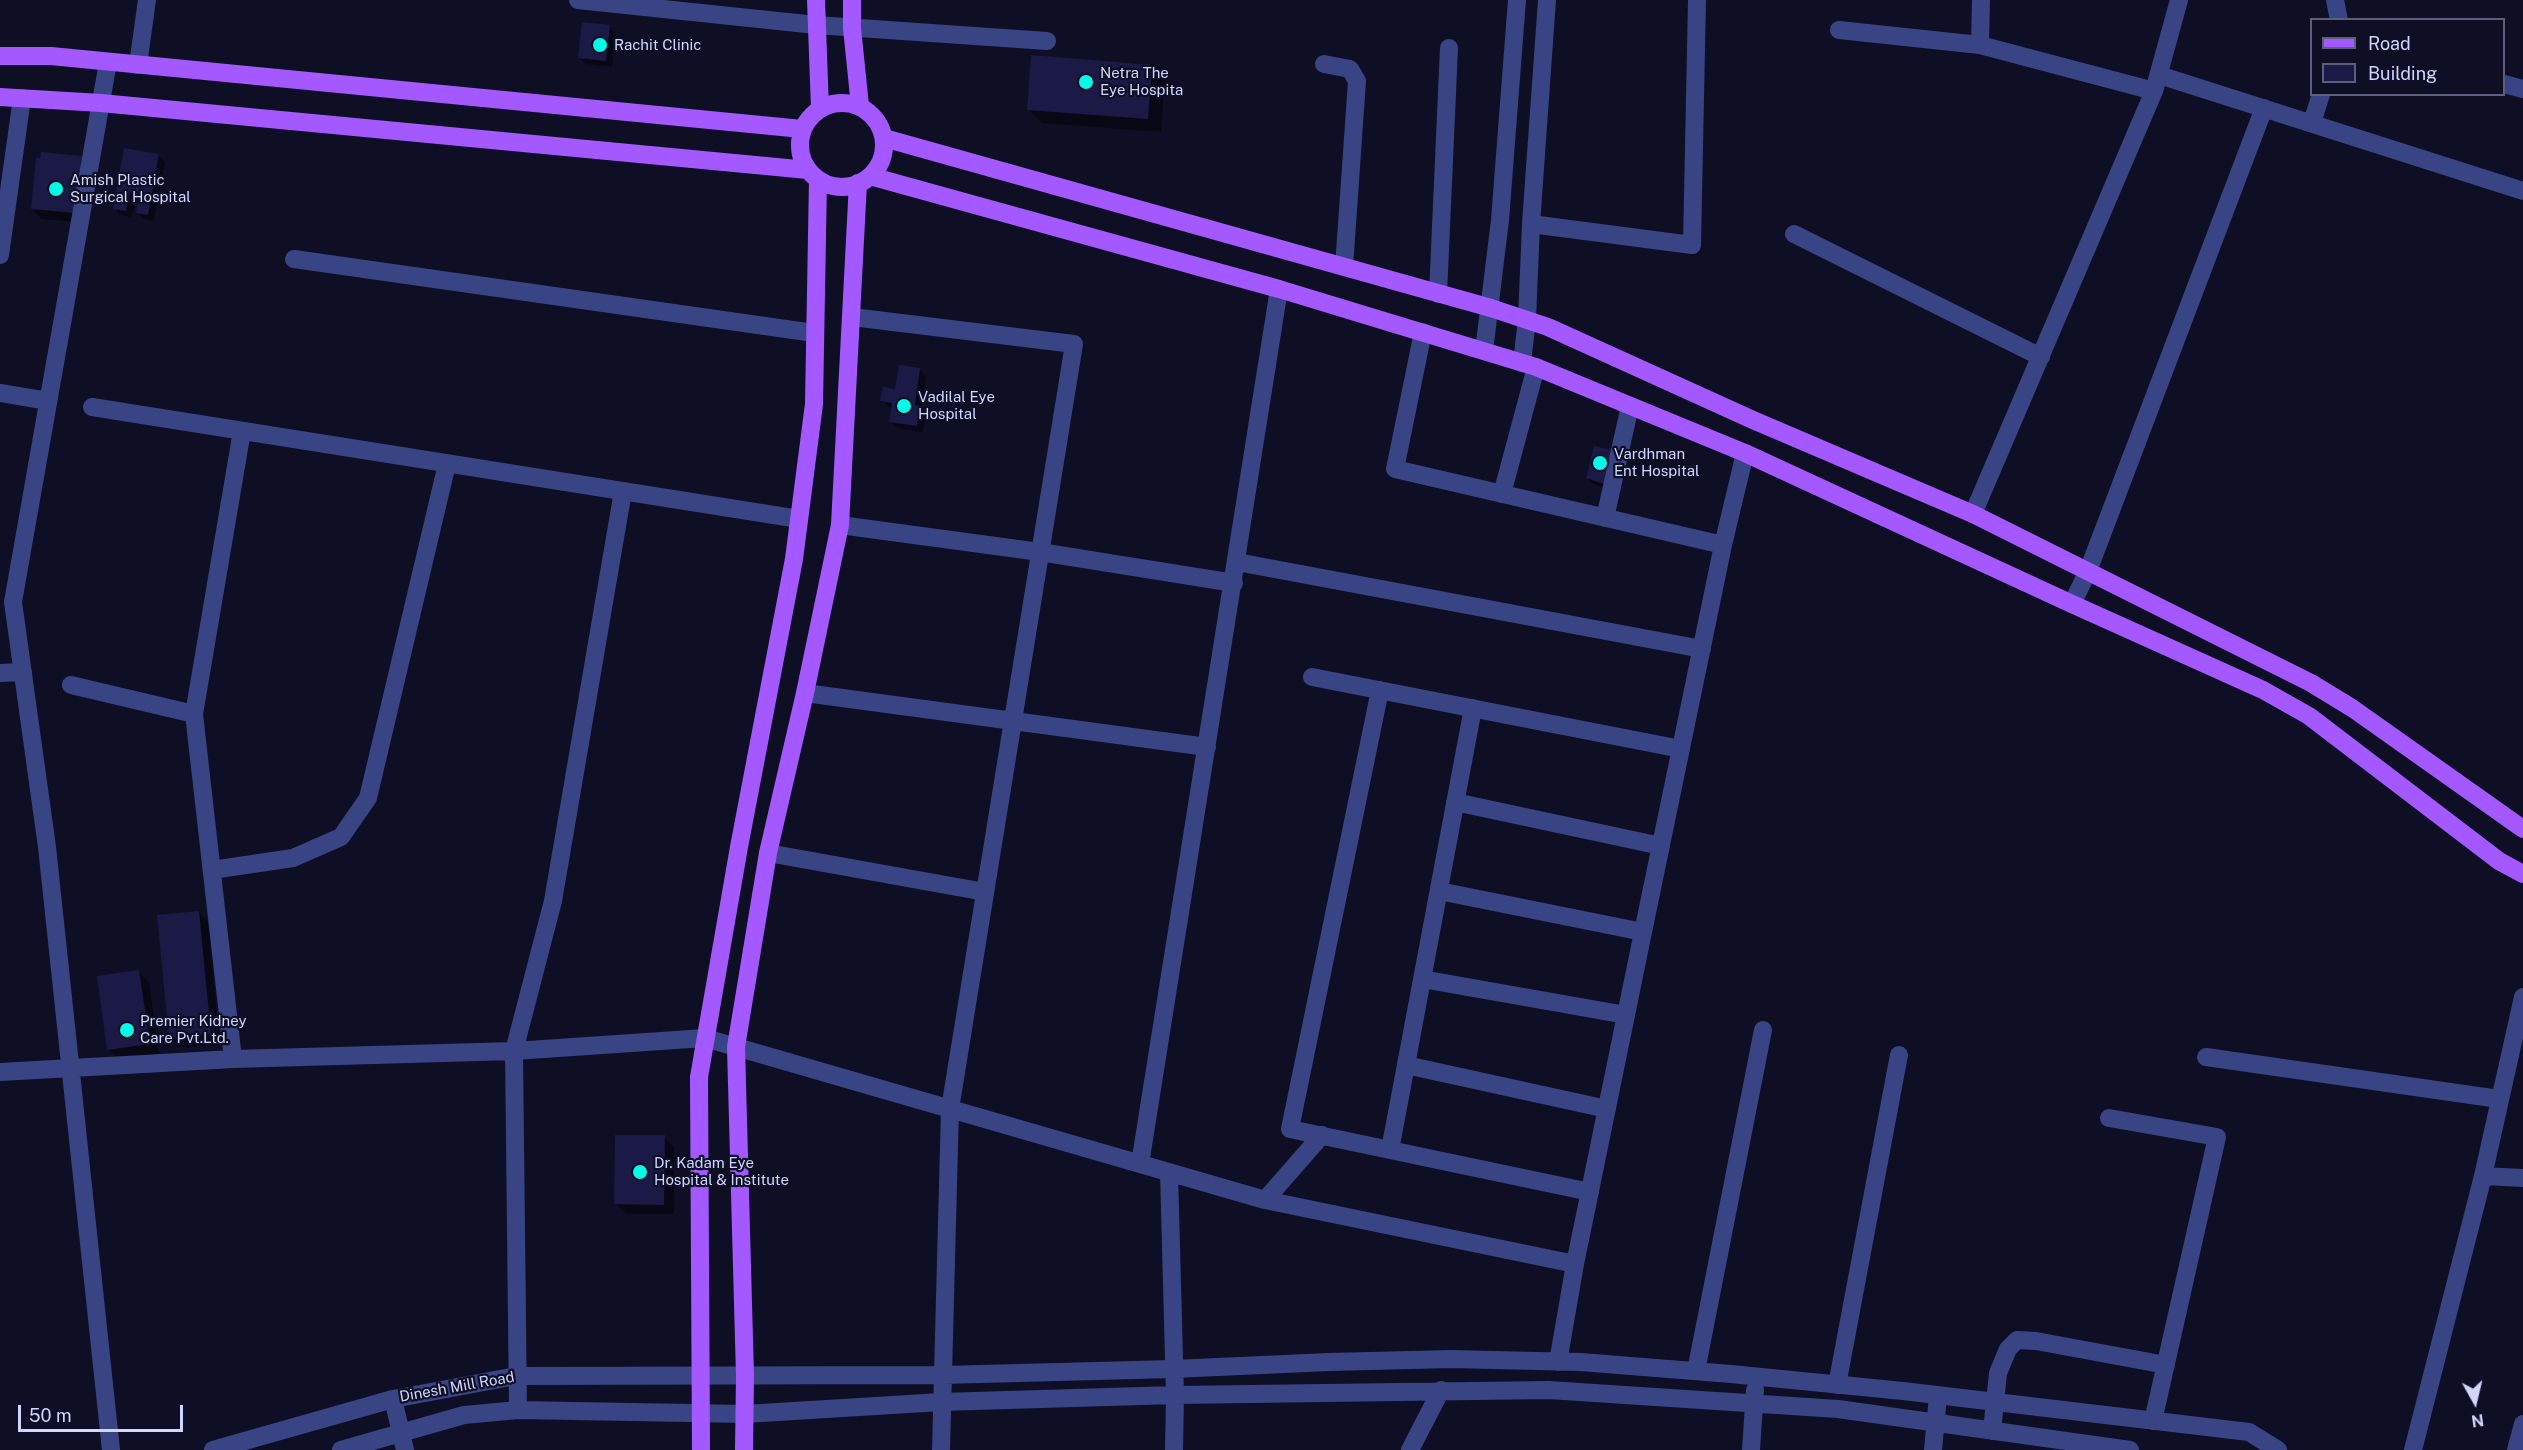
<!DOCTYPE html>
<style>
body{margin:0}
#map{position:relative;width:2523px;height:1450px;overflow:hidden;background:#0e0f24;font-family:"Public Sans",sans-serif}
canvas{display:block}
.legend{position:absolute;left:2310px;top:18px;width:195px;height:78px;box-sizing:border-box;background:#0e0f24;border:2px solid #5c5e7c;margin:0;padding:8px 10px;list-style:none;font-size:18px;color:#d2d5ff}
.legend li{display:flex;align-items:center;gap:12px;height:30px}
.legend b{width:30px;border:2px solid #5c5e7c}
.north{position:absolute;left:2445px;top:1372px;width:60px;height:60px;-webkit-text-stroke:4px #0e0f24;paint-order:stroke;rotate:172deg;font-size:16px;font-weight:700;line-height:24px;text-align:center;color:#d2d5ff}
.north::after{content:'';display:block;margin:auto;width:21px;height:27px;background:#d2d5ff;clip-path:polygon(50% 0,100% 100%,50% 72%,0 100%)}
.scale{position:absolute;left:18px;top:1405px;width:165px;height:27px;box-sizing:border-box;border:3px solid #d2d5ff;border-top:0;padding-left:8px;font-size:18px;line-height:21px;white-space:nowrap;color:#d2d5ff;-webkit-text-stroke:4px #0e0f24;paint-order:stroke}
</style>
<div id="map">
<canvas width="2523" height="1450"></canvas>
<ul class="legend">
<li><b style="height:8px;background:#a359ff"></b>Road</li>
<li><b style="height:16px;background:#1b1a46"></b>Building</li>
</ul>
<div class="north">N</div>
<div class="scale">50 m</div>
</div>
<script>
const ctx = document.querySelector('canvas').getContext('2d');
ctx.lineJoin = 'round';
function fillPath(path, color) { ctx.fillStyle = color; ctx.fill(path, 'evenodd'); }
const toPath = rows => new Path2D(rows.map(r => 'M' + r).join(''));
function trace(path, color, width, dash) { ctx.strokeStyle = color; ctx.lineWidth = width; ctx.lineCap = dash ? 'butt' : 'round'; ctx.setLineDash(dash || []); ctx.stroke(path); }
function write(font, color, halo, rows, align = 'center') {
  ctx.font = font + ' "Public Sans",sans-serif'; ctx.lineWidth = 4.5; ctx.setLineDash([]); ctx.textBaseline = 'middle'; ctx.strokeStyle = halo; ctx.fillStyle = color; for (const [text, x, y, turn = 0] of rows) {
    ctx.save(); ctx.translate(x, y); ctx.rotate((+turn || 0) * Math.PI / 180); ctx.textAlign = isNaN(turn) ? turn : align; if (halo) ctx.strokeText(text, 0, 0); ctx.fillText(text, 0, 0); ctx.restore();
  }
}
fillPath(toPath([
 [609,27,616,33,612,67,586,64,579,57],
 [1151,66,1165,80,1161,132,1042,123,1028,109],
 [158,155,165,162,154,221,144,219,137,213,140,199,136,198,132,217,121,215,115,209],
 [81,157,91,167,86,223,42,219,32,209,41,160],
 [920,370,926,376,921,409,926,414,923,432,897,428,891,421,893,408,889,407,882,401],
 [1615,452,1613,491,1594,484,1587,478],
 [198,912,208,922,220,1044,180,1048,170,1038],
 [139,972,149,982,159,1054,118,1059,108,1049],
 [664,1137,674,1147,674,1214,626,1214,616,1204]
]), '#0007');
fillPath(toPath([
 [582,22,610,25,606,61,578,58],
 [1031,55,1152,65,1148,119,1027,110],
 [124,148,159,154,148,215,136,213,139,194,130,192,126,211,113,209],
 [41,152,82,156,76,213,31,209,36,158,40,158],
 [899,365,920,368,915,405,920,406,917,426,889,422,892,403,880,401,883,387,895,389],
 [1594,446,1616,451,1607,485,1586,478],
 [199,911,211,1034,169,1039,157,915],
 [139,970,150,1044,107,1050,97,976],
 [615,1135,665,1135,664,1205,614,1204]
]), '#1b1a46');
trace(toPath([
 [578,0,816,25,1047,41],
 [2335,0,2339,20],
 [1839,30,1980,45,2154,91],
 [1980,45,1981,0],
 [108,62,13,602,47,847,111,1450],
 [1324,64,1350,69,1357,81,1344,267],
 [138,65,147,0],
 [2159,75,2523,191],
 [2504,84,2523,89],
 [2312,123,2321,94],
 [1531,224,1692,245,1697,0],
 [1794,234,2041,357],
 [0,255,22,98],
 [294,259,814,333],
 [1438,294,1449,48],
 [852,317,1074,344,950,1109,941,1450],
 [1423,332,1395,469,1723,545],
 [1484,351,1500,220,1517,0],
 [1522,363,1527,319,1531,224,1547,0],
 [0,393,48,401],
 [92,407,799,519],
 [1502,494,1536,367],
 [1973,514,2154,91,2179,0],
 [1605,518,1630,406],
 [840,525,1040,552,1234,583],
 [1237,562,1702,649],
 [2072,604,2088,571,2264,108],
 [0,673,23,672],
 [1312,677,1681,749],
 [71,685,194,714],
 [1380,690,1290,1129,1590,1192],
 [805,693,1207,747],
 [1455,802,1661,846],
 [768,853,985,892],
 [212,870,293,858,341,837,368,798,447,464],
 [1439,891,1643,932],
 [1422,979,1626,1015],
 [2206,1057,2499,1099],
 [233,1059,194,714,242,431],
 [1406,1065,1607,1109],
 [0,1072,233,1059,514,1051,705,1038,1265,1200,1575,1264],
 [2109,1118,2217,1137,2153,1421],
 [1390,1150,1473,708],
 [1140,1164,1279,289],
 [1169,1172,1175,1395,1174,1450],
 [2483,1176,2523,1178],
 [1265,1200,1322,1135],
 [1558,1362,1575,1264,1643,932,1723,545,1745,453],
 [1696,1371,1763,1030],
 [1837,1385,1899,1055],
 [393,1399,405,1450],
 [518,1410,514,1051,553,901,623,491],
 [1992,1431,1998,1373,2008,1349,2017,1340,2036,1341,2166,1365],
 [213,1450,393,1399,516,1376,942,1375,1173,1369,1329,1362,1451,1359,1581,1362,1731,1374,1903,1391,2249,1432,2278,1450],
 [341,1450,464,1415,518,1410,745,1414,941,1402,1175,1395,1549,1390,1838,1409,2130,1450],
 [1410,1450,1441,1390],
 [1751,1450,1755,1390],
 [1933,1450,1938,1396],
 [2413,1450,2483,1176,2523,997],
 [2516,1450,2523,1424]
]), '#394484', 18);
trace(toPath([
 [816,0,820,109],
 [852,0,852,28,860,106],
 [0,56,51,56,802,129],
 [0,97,101,103,808,170],
 '800 145a42 42 0 1 1 84 0a42 42 0 1 1-84 0Z',
 [884,138,1491,308,1548,327,1753,420,1973,514,2311,683,2352,708,2523,829],
 [870,176,1279,289,1536,367,1745,453,2072,604,2263,690,2309,716,2499,861,2523,874],
 [701,1450,699,1077,739,847,794,559,814,404,818,179],
 [744,1450,745,1376,736,1047,768,853,805,693,840,525,858,183]
]), '#a359ff', 18);
for (const [x, y, r, color] of [
 [600,45,8,"#00fde9"],
 [1086,82,8,"#00fde9"],
 [56,189,8,"#00fde9"],
 [904,406,8,"#00fde9"],
 [1600,463,8,"#00fde9"],
 [127,1030,8,"#00fde9"],
 [640,1172,8,"#00fde9"]
]) { const dot = new Path2D(); dot.arc(x, y, r, 0, 2 * Math.PI); ctx.fillStyle = color; ctx.fill(dot); trace(dot, '#0e0f24', 2); }
write('15px', '#d2d5ff', '#0e0f24', [
 ["Rachit Clinic",614,45],
 ["Netra The",1100,73],
 ["Eye Hospita",1100,90],
 ["Amish Plastic",70,180],
 ["Surgical Hospital",70,197],
 ["Vadilal Eye",918,397],
 ["Hospital",918,414],
 ["Vardhman",1614,454],
 ["Ent Hospital",1614,471],
 ["Premier Kidney",140,1021],
 ["Care Pvt.Ltd.",140,1038],
 ["Dr. Kadam Eye",654,1163],
 ["Hospital & Institute",654,1180]
], 'left');
write('15px', '#d2d5ff', '#0e0f24', [
 ["Dinesh Mill Road",457,1387,-10]
]);
</script>
